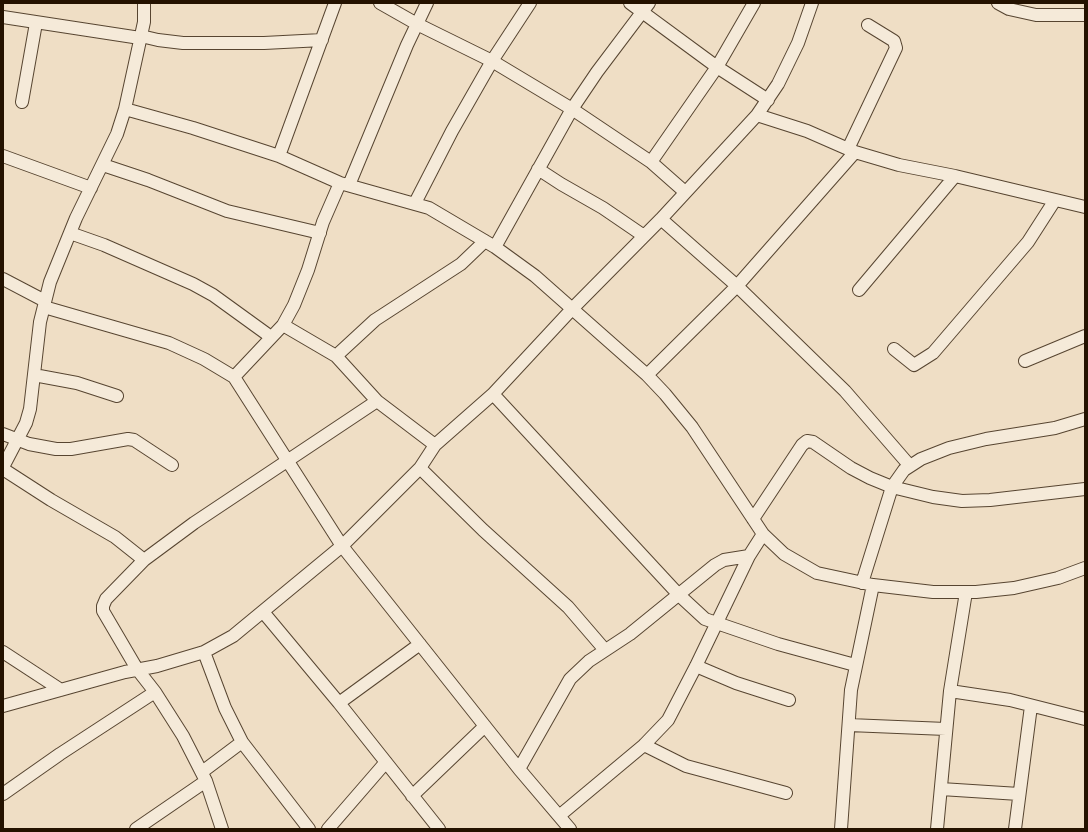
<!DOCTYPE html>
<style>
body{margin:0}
#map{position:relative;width:1088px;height:832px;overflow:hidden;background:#efdec5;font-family:Alegreya,serif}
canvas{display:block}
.frame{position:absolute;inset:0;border:4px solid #241200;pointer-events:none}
</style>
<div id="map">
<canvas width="1088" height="832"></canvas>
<div class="frame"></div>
</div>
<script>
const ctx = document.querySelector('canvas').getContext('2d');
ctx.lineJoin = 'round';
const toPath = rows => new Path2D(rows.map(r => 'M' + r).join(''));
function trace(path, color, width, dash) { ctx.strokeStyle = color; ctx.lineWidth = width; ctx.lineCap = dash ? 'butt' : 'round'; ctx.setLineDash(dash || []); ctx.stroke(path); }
const minor = toPath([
 [380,3,417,24,492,61,572,109,651,162,685,192],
 [630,3,717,67,768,100],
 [998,3,1009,9,1036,15,1085,15],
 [3,17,140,38],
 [141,36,158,40,183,43,264,43,322,40],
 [22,102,36,23],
 [125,109,193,128,279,156,340,183,429,208,495,247,535,276,647,375,665,394,692,427,763,534,784,554,817,573,873,585,933,592,976,592,1014,588,1058,578,1085,568],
 [757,115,807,131,855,152,899,165,955,176,1085,207],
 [848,149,896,48,894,41,868,25],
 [3,156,91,188],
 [279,156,335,3],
 [651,162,717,67,754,3],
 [103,165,148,180,227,211,320,233],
 [538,169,561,184,603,208,644,236],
 [349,185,407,45,427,3],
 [415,203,452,131,492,61,530,3],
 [661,219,737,286,845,391,910,466],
 [70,233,104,245,193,284,213,295,271,337],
 [495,247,572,109,597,72,649,3],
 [3,279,45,301],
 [859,290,955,176],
 [44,307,169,343,204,359,234,377,342,546,519,769,570,829],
 [283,325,336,356,377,401,435,445],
 [894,349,914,365,933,353,1028,242,1055,200],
 [336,356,375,320,461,264,485,241],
 [1025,361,1085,336],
 [34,375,77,383,117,396],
 [647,375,737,286,855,152],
 [234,377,283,325,294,305,308,270,323,222,340,183],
 [493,394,679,595,705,619,778,644,855,665],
 [3,434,29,444,56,449,71,449,128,439,134,440,172,465],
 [3,467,26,423,30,409,40,322,50,282,76,218,117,134,125,109,144,22,144,3],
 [420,468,483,530,568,607,605,650],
 [3,469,51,500,115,537,144,560],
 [753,519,802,445,807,441,813,442,851,468,870,478,892,487,933,497,962,501,990,500,1085,489],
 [862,583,892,487,904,470,921,459,949,448,986,439,1055,428,1085,419],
 [264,613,339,703,439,829],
 [3,652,61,690],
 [204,652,225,708,242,742,309,829],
 [696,666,736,683,789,700],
 [950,691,1010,700,1085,719],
 [339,703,420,644],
 [3,706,125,672,157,666,204,652,233,636,342,546,420,468,435,445,493,394,572,309,661,219,757,115,778,84,798,43,812,3],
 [849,725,946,729],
 [644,745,686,766,786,793],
 [519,769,570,679,589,661,630,634,715,565,724,560,749,556],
 [202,772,242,742],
 [941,789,1019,794],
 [3,794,60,754,155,692],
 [412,796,485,726],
 [559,816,644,745,668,720,696,666,749,556,763,534],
 [136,829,206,781],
 [222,829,206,781,183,736,155,692,137,669,103,611,103,606,106,599,144,560,194,523,377,401],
 [328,829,386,762],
 [841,829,851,690,873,585],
 [937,829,950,691,966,592],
 [1015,829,1031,706]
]);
trace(minor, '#574531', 14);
trace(minor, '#f5ead9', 12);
</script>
